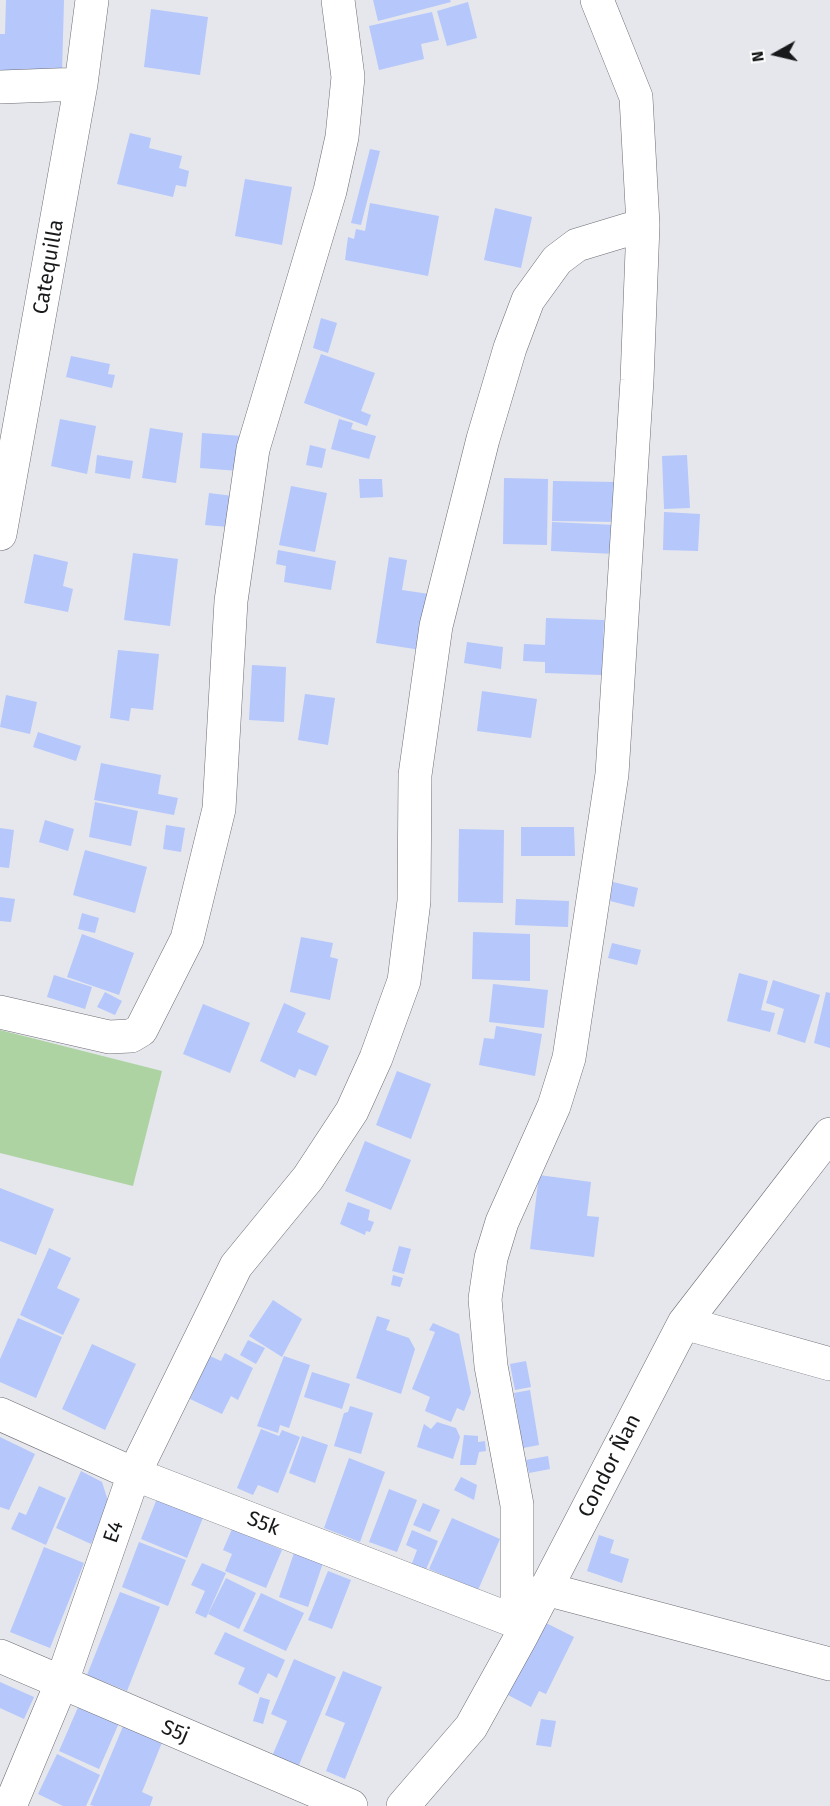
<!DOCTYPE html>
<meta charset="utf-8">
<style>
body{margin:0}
#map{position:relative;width:830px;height:1806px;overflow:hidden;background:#e5e7ed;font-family:"Fira Sans",sans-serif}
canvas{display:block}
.north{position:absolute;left:746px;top:24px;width:60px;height:60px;-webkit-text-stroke:4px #fff;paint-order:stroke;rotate:262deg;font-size:16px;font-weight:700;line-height:24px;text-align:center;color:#18191b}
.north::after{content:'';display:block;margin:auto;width:21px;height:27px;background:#18191b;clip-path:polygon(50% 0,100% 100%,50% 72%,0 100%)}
</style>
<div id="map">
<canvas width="830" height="1806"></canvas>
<div class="north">N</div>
</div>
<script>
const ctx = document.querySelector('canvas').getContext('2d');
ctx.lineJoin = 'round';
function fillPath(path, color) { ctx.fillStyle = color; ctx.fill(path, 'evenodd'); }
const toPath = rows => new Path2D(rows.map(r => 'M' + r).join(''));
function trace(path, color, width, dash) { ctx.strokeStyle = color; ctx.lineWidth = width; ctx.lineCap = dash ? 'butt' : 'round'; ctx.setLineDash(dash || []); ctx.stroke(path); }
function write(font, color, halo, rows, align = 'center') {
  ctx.font = font + ' "Fira Sans",sans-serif'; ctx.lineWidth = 4.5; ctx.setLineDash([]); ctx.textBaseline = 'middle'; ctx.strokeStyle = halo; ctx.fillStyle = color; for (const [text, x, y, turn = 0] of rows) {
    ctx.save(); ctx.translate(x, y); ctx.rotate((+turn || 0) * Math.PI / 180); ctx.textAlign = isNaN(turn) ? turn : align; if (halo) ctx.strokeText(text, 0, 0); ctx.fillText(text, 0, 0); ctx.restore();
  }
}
fillPath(toPath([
 [0,1030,162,1071,133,1186,0,1153]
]), '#add3a2');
fillPath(toPath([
 [6,0,64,0,62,73,0,71,0,34,5,34],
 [373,0,450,0,451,2,378,21],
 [468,2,477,38,447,46,437,11],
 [151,9,208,17,200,75,144,67],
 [432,12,439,40,421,44,424,59,379,70,369,26],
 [130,133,151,138,149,148,182,156,179,168,189,171,186,187,176,185,173,197,117,184],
 [370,149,380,151,361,225,351,223],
 [245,179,292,187,282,245,235,236],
 [370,203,439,216,428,276,345,260,348,237,354,239,356,229,365,231],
 [495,208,532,217,521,268,484,260],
 [321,318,337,323,328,353,313,348],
 [321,354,375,373,361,411,371,415,367,426,304,403],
 [71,356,110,364,108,374,115,375,112,388,66,377],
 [60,419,96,426,87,474,51,466],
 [339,419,353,423,351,429,376,436,369,459,331,449],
 [150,428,183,433,176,483,142,478],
 [202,433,242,436,239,471,200,468],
 [310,445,326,449,322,468,306,465],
 [97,455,133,461,130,479,95,473],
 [687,455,690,508,664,509,662,456],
 [504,478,548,479,547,545,503,544],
 [359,479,382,479,383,497,360,498],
 [553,481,617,482,616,522,552,521],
 [291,486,327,493,315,552,279,545],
 [209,493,233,496,229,527,205,525],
 [664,512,700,514,698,551,663,550],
 [552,522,616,525,615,554,551,551],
 [278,550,336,561,331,590,284,582,286,566,276,564],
 [133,553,178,559,170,626,124,620],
 [34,554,68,562,63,586,73,589,68,612,24,603],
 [389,557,407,560,402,590,429,594,421,650,376,643],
 [546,618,604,620,602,675,545,673,545,662,523,661,524,644,545,645],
 [467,642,503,647,501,669,464,663],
 [118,650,159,654,153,710,131,708,129,721,110,718],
 [252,665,286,667,284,722,249,720],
 [482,691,537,699,531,738,477,731],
 [305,694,335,698,328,745,298,740],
 [6,695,37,702,30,734,0,727],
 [38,732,81,746,76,761,33,747],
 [101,763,161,775,158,794,178,798,174,815,94,800],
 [95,802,138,811,131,846,89,837],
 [45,820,74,829,68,851,39,842],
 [166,825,185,828,181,852,163,849],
 [521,827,574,827,575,856,521,856],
 [0,828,14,830,9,868,0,867],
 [459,829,504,830,503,903,458,902],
 [85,850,147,867,135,913,73,895],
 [613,882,638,888,634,907,610,901],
 [0,897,15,899,11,922,0,921],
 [516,899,569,901,568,927,515,925],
 [82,913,99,918,95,933,78,929],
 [473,932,530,934,530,981,472,979],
 [82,934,134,953,119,995,67,977],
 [301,937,333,943,330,957,338,959,330,1000,290,992],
 [612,943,641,950,637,965,608,958],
 [739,973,768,981,761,1010,775,1013,770,1032,727,1021],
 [54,975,92,987,85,1009,47,997],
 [773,980,820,995,805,1043,777,1034,784,1009,766,1003],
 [493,984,548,990,544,1028,489,1022],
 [105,992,122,1001,115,1015,97,1007],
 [826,992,830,993,830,1048,814,1043],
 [284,1003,306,1013,297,1032,329,1046,316,1076,299,1069,295,1078,260,1061],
 [203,1004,250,1023,230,1073,183,1054],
 [496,1026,542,1034,535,1076,479,1065,484,1038,494,1039],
 [397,1071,431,1084,411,1139,376,1125],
 [365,1141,411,1160,391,1210,345,1191],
 [539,1175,591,1182,587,1216,599,1217,594,1257,530,1249],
 [0,1188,54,1209,36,1255,0,1241],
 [348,1202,370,1210,368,1220,374,1222,370,1232,366,1231,365,1235,340,1224],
 [399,1246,411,1249,404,1274,392,1271],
 [49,1248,71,1258,57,1288,80,1299,63,1335,20,1315],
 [393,1275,403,1278,400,1287,391,1285],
 [273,1300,302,1319,282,1357,249,1336],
 [377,1316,390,1320,386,1330,409,1338,415,1349,401,1394,356,1378],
 [18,1318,62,1337,36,1398,0,1382,0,1359],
 [433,1323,459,1334,471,1393,464,1411,457,1408,451,1422,425,1411,430,1397,412,1389,435,1332,429,1330],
 [248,1340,265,1348,256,1364,240,1355],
 [92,1344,136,1364,105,1430,62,1409],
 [225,1353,253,1368,238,1400,231,1396,222,1414,190,1399,210,1356,221,1361],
 [284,1356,310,1365,289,1428,280,1425,278,1433,257,1426],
 [526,1361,531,1387,515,1390,510,1364],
 [312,1372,350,1384,342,1409,304,1397],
 [530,1390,539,1445,523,1448,514,1393],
 [350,1406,373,1413,361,1454,334,1446,344,1413,348,1412],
 [437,1422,456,1428,460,1437,453,1459,417,1447,424,1424,431,1429],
 [261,1429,279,1436,282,1430,300,1437,278,1493,258,1485,253,1495,237,1488],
 [464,1435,478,1436,478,1442,485,1441,486,1451,479,1452,476,1465,460,1465],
 [302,1436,328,1445,315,1483,289,1473],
 [0,1437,35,1454,9,1510,0,1507],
 [548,1456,550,1469,529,1473,526,1460],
 [349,1458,385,1472,360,1542,324,1528],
 [81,1471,102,1482,109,1504,91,1544,56,1528],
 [461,1477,477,1485,474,1500,454,1490],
 [39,1486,66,1498,46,1545,11,1529,19,1512,26,1515],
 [389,1489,417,1500,397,1552,369,1542],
 [158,1496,204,1515,187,1558,141,1539],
 [423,1503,440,1510,430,1532,413,1525],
 [452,1518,500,1539,478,1590,429,1569],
 [232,1529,282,1550,266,1588,225,1571,232,1554,223,1550],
 [412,1530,438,1541,425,1572,411,1566,417,1550,406,1545],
 [599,1535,614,1540,610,1553,629,1559,622,1583,587,1571],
 [139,1542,186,1560,168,1606,122,1587],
 [44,1547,84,1563,50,1648,10,1632],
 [294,1553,323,1563,308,1607,279,1597],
 [202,1563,226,1573,206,1618,195,1613,205,1591,191,1585],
 [328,1571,351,1580,332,1629,308,1620],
 [226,1578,256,1593,239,1629,208,1614],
 [120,1592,160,1607,127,1691,87,1675],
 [261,1593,304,1613,286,1651,243,1631],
 [544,1622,574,1637,546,1694,539,1691,531,1707,508,1695],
 [225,1632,285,1660,277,1678,268,1673,258,1694,238,1684,245,1668,214,1654],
 [294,1659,336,1677,296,1772,270,1761,287,1721,271,1714],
 [343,1671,382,1687,345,1779,326,1771,345,1723,325,1715],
 [0,1682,34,1697,24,1719,0,1708],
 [260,1697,270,1700,263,1724,253,1721],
 [79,1705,119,1723,99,1769,59,1751],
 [541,1719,556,1721,551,1747,536,1745],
 [124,1724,163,1740,142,1792,153,1797,150,1806,94,1806,90,1805],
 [57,1754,100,1775,86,1806,63,1806,38,1794]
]), '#b5c7fb');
const street = toPath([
 [0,87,81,84],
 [0,534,81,84,92,0],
 [0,1012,109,1037,131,1036,141,1030,187,939,219,809,231,601,253,449,330,191,342,137,348,77,338,0],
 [684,1323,830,1364],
 [0,1414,134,1474,517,1622,522,1635],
 [546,1589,830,1664],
 [517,1622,517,1505,491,1366,485,1299,491,1258,502,1222,554,1106,569,1058,612,774,637,380,643,225,636,97,597,0],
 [0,1656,351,1806],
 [10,1806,61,1684,134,1474,236,1266,308,1178,352,1111,376,1058,404,981,414,901,415,775,436,626,483,439,510,348,528,300,557,260,577,245,643,225],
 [403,1806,471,1727,522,1635,684,1323,830,1134]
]);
trace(street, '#6c6d73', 34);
trace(street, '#fff', 33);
write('21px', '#18191b', '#fff', [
 ["Catequilla",49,267,-80],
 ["Condor Ñan",610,1466,-63],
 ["S5k",263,1524,21],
 ["E4",114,1532,-71],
 ["S5j",175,1732,23]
]);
</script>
